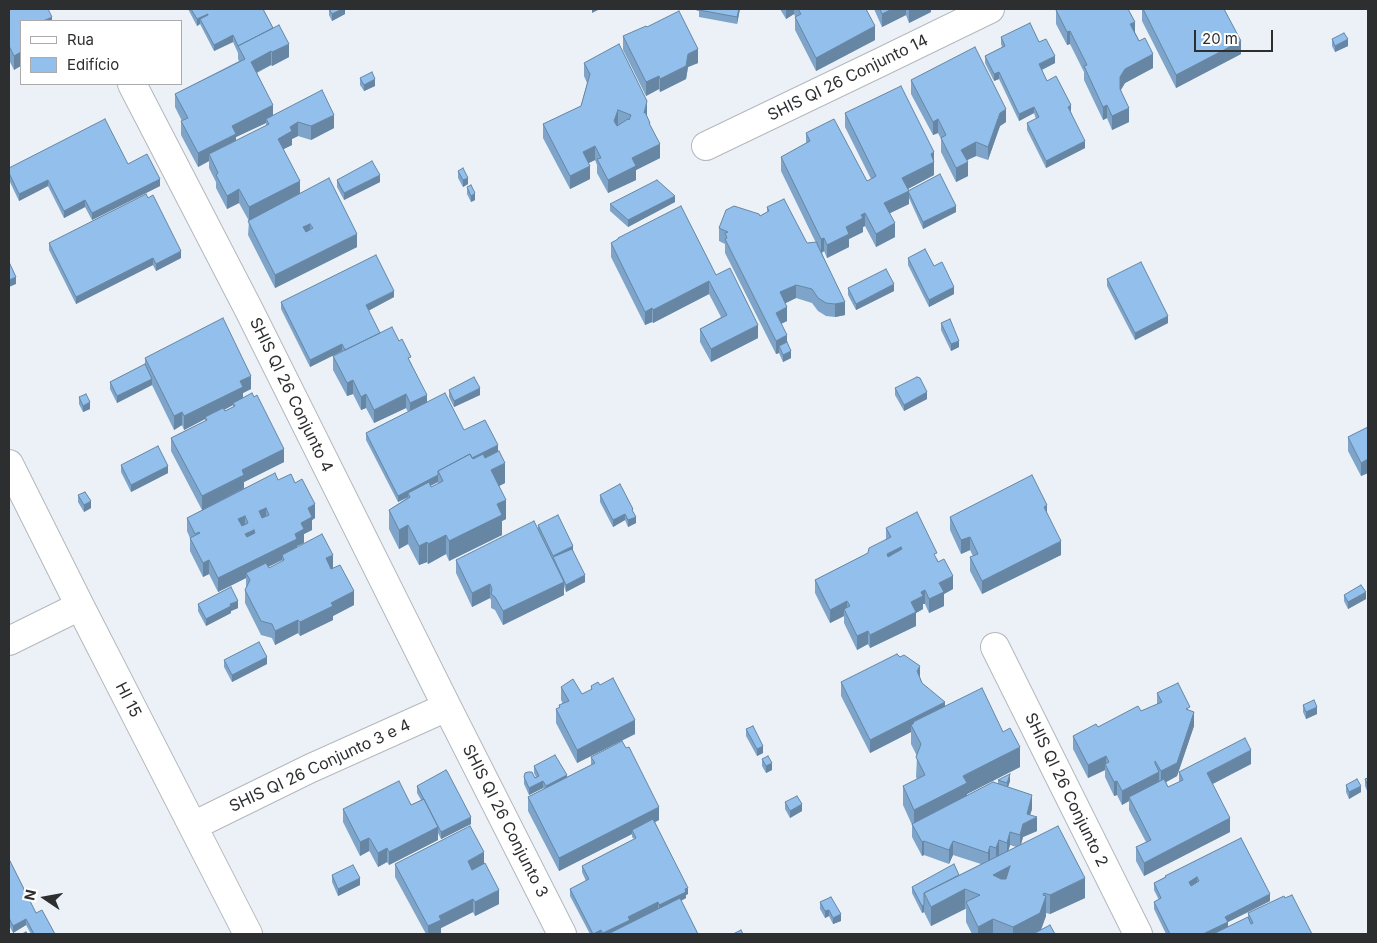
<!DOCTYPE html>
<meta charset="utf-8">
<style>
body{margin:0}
#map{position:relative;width:1377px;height:943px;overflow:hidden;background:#ebf1f6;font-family:Inter,sans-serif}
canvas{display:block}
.frame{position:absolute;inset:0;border:10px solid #2c2e30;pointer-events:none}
.legend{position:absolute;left:20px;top:20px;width:162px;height:65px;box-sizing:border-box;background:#fff;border:1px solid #ababac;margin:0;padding:6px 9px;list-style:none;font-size:15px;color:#2c2e30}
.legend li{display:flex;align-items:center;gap:10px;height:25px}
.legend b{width:25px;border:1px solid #ababac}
.north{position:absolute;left:20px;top:873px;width:50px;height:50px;-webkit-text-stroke:4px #fff;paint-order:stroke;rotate:282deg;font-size:14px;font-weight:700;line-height:20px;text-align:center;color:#2c2e30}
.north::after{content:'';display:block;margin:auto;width:18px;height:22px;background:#2c2e30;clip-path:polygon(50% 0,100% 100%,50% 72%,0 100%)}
.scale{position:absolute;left:1194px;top:30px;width:79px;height:22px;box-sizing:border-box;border:2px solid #2c2e30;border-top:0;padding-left:6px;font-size:15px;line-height:18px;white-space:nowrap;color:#2c2e30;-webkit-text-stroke:4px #fff;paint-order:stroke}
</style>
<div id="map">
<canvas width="1377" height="943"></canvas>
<div class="frame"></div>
<ul class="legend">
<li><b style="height:6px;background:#fff"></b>Rua</li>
<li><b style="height:14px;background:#92bfeb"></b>Edifício</li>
</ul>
<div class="north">N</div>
<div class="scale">20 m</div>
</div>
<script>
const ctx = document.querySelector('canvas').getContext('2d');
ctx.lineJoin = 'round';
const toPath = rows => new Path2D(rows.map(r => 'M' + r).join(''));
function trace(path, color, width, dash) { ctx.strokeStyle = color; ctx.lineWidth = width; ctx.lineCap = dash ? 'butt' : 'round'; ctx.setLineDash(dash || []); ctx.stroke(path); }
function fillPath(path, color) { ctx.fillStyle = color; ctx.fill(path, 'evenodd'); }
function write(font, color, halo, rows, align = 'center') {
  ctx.font = font + ' Inter,sans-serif'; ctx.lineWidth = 4.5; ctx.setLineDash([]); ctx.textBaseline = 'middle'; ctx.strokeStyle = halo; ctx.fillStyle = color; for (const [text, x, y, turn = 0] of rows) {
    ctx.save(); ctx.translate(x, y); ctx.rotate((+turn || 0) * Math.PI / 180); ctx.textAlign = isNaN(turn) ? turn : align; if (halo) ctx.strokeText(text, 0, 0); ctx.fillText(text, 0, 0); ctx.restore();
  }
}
const minor = toPath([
 [132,84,250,312,447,707,562,934],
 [706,146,881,62,990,9],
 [9,464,80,606,248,934],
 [9,641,80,606],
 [995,647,1138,934],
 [193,826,309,769,447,707]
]);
trace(minor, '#b4b8bd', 30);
trace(minor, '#fff', 28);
fillPath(toPath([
 [9,9,52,21,14,70,9,60],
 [188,9,263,9,289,57,272,66,271,65,257,73,273,115,334,128,311,140,298,136,292,139,292,145,283,149,300,193,357,247,275,288,248,235,249,221,239,203,227,209,216,188,216,182,209,168,209,161,198,167,181,135,181,121,182,121,175,107,175,94,239,61,238,59,238,53,233,42,214,51,200,24,197,26],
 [266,123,266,126,236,141,236,137],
 [329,9,345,9,345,14,332,21,329,15],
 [696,9,740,9,737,24,699,17,699,11,697,11],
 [780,9,866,9,875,40,816,71,795,30,795,16,794,14,786,19],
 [874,9,931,9,931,12,909,23,906,15,882,27],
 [1142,9,1224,9,1241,54,1176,88,1142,21],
 [1056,10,1135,32,1153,68,1125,83,1121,90,1129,122,1112,130,1107,118,1103,120,1084,80,1084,72,1070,44,1067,45,1056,24],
 [623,36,698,63,688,67,686,79,660,92,659,89,646,96,623,50],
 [1001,37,1039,42,1055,63,1042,70,1047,81,1071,112,1085,148,1046,168,1027,130,1027,123,1036,119,1034,113,1019,121,999,79,994,81,985,63,985,56,1002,47,1001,44],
 [1332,39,1348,46,1335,52,1332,46],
 [584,63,647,114,646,116,660,158,636,170,636,180,608,193,597,173,597,165,595,160,588,163,590,179,570,189,543,138,543,124,581,106,587,83,584,76],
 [360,78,375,86,364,91,360,85],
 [911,80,1006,122,1000,126,988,160,976,156,967,160,968,176,956,182,941,152,941,139,938,133,933,135,911,94],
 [845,113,934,152,934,175,908,189,908,191,956,212,923,229,909,198,909,204,890,213,895,237,876,247,865,226,863,227,863,232,849,239,849,247,827,258,824,251,822,253,845,315,835,317,826,316,818,311,812,303,796,298,785,303,787,321,781,324,791,358,783,362,779,353,776,354,725,253,725,244,719,241,719,228,760,216,767,212,767,207,807,243,816,243,781,171,781,157,806,143,806,133,867,181,871,179,845,127],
 [128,164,160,186,92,220,85,207,64,218,48,186,19,201,9,180,9,168],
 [458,171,468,184,463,187,458,178],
 [337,180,380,182,344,200,337,187],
 [467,187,475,200,471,202,467,194],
 [675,202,628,227,610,211,610,204],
 [618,238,716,275,758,338,711,362,700,342,700,329,721,317,709,294,653,323,652,322,645,325,611,257,611,243,618,240],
 [49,243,181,258,156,271,153,265,76,304,49,250],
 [908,258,934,266,954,294,929,307,908,265],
 [1107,279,1168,323,1135,340,1107,286],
 [848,288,894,291,856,310,848,295],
 [394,297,368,311,380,333,399,341,411,363,427,403,464,430,498,451,505,483,499,486,506,519,502,521,502,535,449,561,446,554,428,564,427,562,419,565,408,544,399,549,389,529,389,510,408,497,398,502,366,440,366,433,408,412,406,408,374,423,366,408,361,410,353,394,347,396,333,370,333,356,342,352,342,351,310,367,281,309,281,302],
 [438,482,438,484,431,487,430,486],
 [941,323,959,347,951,351,941,330],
 [145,358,251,389,243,393,243,398,284,462,244,482,244,488,278,480,295,483,315,518,312,520,312,530,304,534,304,543,297,546,297,547,333,568,354,605,333,616,333,620,300,636,298,633,275,645,272,638,261,635,245,603,245,590,246,587,246,578,218,592,209,574,203,577,190,551,190,538,187,531,187,518,202,510,171,451,171,438,205,421,205,419,184,430,182,425,174,430,152,385,117,403,110,389,110,382,145,364],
 [233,405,233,407,225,411,224,410],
 [282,560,282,562,269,568,268,567],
 [895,388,927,399,904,411,895,395],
 [449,390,480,395,454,407,449,397],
 [79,397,90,409,83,412,79,404],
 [1368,427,1368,473,1361,476,1348,451,1348,437],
 [121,465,168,473,131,492,121,472],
 [78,495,91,508,84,512,78,502],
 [600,495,633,513,636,523,628,527,625,520,613,527,600,502],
 [1047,513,1061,555,982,594,970,571,970,557,973,556,970,550,961,554,950,530,950,517],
 [538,525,573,551,585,582,566,592,564,586,564,595,503,625,495,610,491,608,491,600,490,598,472,607,456,573,456,560,538,529],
 [886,528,937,559,953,589,944,594,944,606,929,613,925,604,923,604,923,609,916,613,916,626,870,648,868,644,857,650,844,623,844,616,830,623,815,593,815,580,868,553,886,539],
 [1344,595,1366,599,1348,609,1344,601],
 [198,604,238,608,231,611,231,613,206,626,198,611],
 [224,660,267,664,232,682,224,667],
 [920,677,922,683,945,706,1020,767,967,794,967,796,998,784,998,780,1010,781,1008,787,1032,809,1030,815,1037,831,1023,837,1021,844,1085,898,1050,914,1046,913,1046,916,1040,930,1055,934,972,934,966,922,966,909,965,909,931,926,924,912,922,913,912,893,912,887,959,875,981,864,953,855,949,864,924,855,922,856,912,837,912,825,903,805,903,786,917,779,916,777,917,756,911,744,911,732,870,753,841,696,841,682],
 [1010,845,1016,847,1008,851],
 [591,686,635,734,577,763,556,723,556,709,559,708,559,705,563,704,561,700,561,687,582,694,591,690],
 [1157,693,1190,711,1194,726,1177,776,1166,782,1168,787,1179,782,1179,772,1251,764,1212,784,1230,832,1144,876,1136,861,1136,847,1146,842,1129,810,1129,801,1122,805,1117,795,1114,796,1105,777,1105,770,1088,778,1073,749,1073,736,1141,711,1157,704],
 [1303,705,1317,714,1306,719,1303,712],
 [746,729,763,753,757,756,746,736],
 [591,757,659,820,655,822,688,894,686,895,686,898,681,901,698,934,590,934,570,896,570,889,586,881,582,872,582,866,634,839,632,837,632,834,559,871,528,811,528,797,544,789,543,788,529,795,524,784,524,777,536,777,534,773,534,766,567,777,591,765],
 [762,759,772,770,766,773,762,766],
 [1368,778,1368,793,1365,786,1365,779],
 [1346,785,1361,792,1349,799,1346,792],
 [417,786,471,824,441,839,438,833,438,840,389,865,387,862,378,867,370,852,369,851,360,856,343,822,343,809,411,805,421,800,417,793],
 [785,802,802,811,790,818,785,809],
 [1241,838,1270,901,1228,922,1228,927,1248,918,1248,913,1312,934,1166,934,1154,909,1154,902,1159,900,1154,890,1154,883,1165,877,1165,876],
 [9,859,36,913,55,934,31,934,26,925,13,933,9,925],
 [395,864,484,864,499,904,475,916,473,912,441,928,441,933,439,934,426,934,395,877],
 [332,875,360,885,338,896,332,882],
 [820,902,841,921,833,924,829,916,825,918,820,909]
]), '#7ea4ca');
fillPath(toPath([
 [342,9,345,9,345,14,332,21,332,14],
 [592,9,600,9,592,13],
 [739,9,740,9,737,24,737,17],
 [786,9,794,9,794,14,786,19],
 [892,9,906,9,906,15,882,27,882,14],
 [909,9,931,9,931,12,909,23],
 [208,14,208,21,200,19,200,24,197,26,197,19],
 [52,17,52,21,43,21],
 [1135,22,1135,35,1130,24],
 [875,26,875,40,816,71,816,58],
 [1070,31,1070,44,1067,45,1067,32],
 [233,35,233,42,214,51,214,45],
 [1348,39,1348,46,1335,52,1335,46],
 [1241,41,1241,54,1176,88,1176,75],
 [289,44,289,57,272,66,272,52],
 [698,49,698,63,688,67,686,79,660,92,660,79,688,54],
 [271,51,271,65,251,75,251,62],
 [21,52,21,66,14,70,14,56],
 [1153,54,1153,68,1125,83,1120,91,1120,77,1125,69],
 [1055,56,1055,63,1039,71,1039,64],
 [999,72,999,79,994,81,994,74],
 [659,76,659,89,646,96,646,82],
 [375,79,375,86,364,91,364,85],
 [647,101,647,114,644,126,644,113],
 [273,105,273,119,266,119,266,123,236,137,236,148,209,154,209,161,198,167,198,153,232,126],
 [1071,105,1071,112,1068,107],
 [1107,105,1107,118,1103,120,1103,107],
 [1034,107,1034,113,1019,121,1019,114],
 [1129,108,1129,122,1112,130,1112,116],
 [1006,109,1006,122,1000,126,988,160,988,147,1000,113],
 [618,110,618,124,614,134,614,121],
 [334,115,334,128,311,140,311,126],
 [938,119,938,133,933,135,933,122],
 [298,122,298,136,292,139,292,145,278,152,278,139,290,127],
 [1085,141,1085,148,1046,168,1046,161],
 [976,142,976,156,961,163,961,150],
 [660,144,660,158,636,170,636,180,608,193,608,180,632,158],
 [595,146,595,160,583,166,583,152],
 [934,152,934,175,902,192,902,178,931,154],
 [968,162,968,176,956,182,956,168],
 [590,166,590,179,570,189,570,176],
 [380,175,380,182,344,200,344,193],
 [468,178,468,184,463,187,463,180],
 [160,179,160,186,92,220,92,213],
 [48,180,48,186,19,201,19,194],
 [300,181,300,195,249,221,249,207],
 [239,189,239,203,227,209,227,196],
 [909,191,909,204,884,216,884,203],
 [475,193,475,200,471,202,471,196],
 [675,196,675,202,628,227,628,220],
 [85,200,85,207,64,218,64,211],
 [956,206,956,212,923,229,923,222],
 [865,213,865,226,863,227,863,232,849,239,849,247,827,258,827,245,846,227,861,215],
 [895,223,895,237,876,247,876,234],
 [310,224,310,237,303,241,303,227],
 [357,234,357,247,275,288,275,275],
 [824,238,824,251,821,253,821,239],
 [181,251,181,258,156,271,156,264],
 [153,258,153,265,76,304,76,297],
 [16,277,16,284,9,287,9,280],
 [709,281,709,294,653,323,653,310],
 [894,284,894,291,856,310,856,304],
 [796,285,796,298,780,306,780,292],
 [954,287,954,294,929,307,929,300],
 [394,291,394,297,366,312,366,305],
 [845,302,845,315,835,317,835,304],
 [787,307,787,321,776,326,776,313],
 [652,308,652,322,645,325,645,312],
 [1168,316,1168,323,1135,340,1135,333],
 [758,325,758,338,711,362,711,349],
 [787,335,787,349,779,346,779,353,776,354,776,341],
 [959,341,959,347,951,351,951,344],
 [342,344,342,351,310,367,310,360],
 [791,351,791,358,783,362,783,355],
 [251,376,251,389,243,393,243,400,233,403,233,405,206,419,205,417,205,419,184,430,184,416,240,381],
 [152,379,152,385,117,403,117,396],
 [353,380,353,394,347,396,347,383],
 [480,388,480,395,454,407,454,401],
 [927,392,927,399,904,411,904,405],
 [366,394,366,408,361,410,361,397],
 [406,394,406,408,374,423,374,410],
 [427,395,427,408,410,416,410,403],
 [90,402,90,409,83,412,83,406],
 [182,412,182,425,174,430,174,416],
 [498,445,498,452,443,480,440,474],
 [284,449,284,462,244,482,244,488,202,510,202,496,242,470],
 [1368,459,1368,473,1361,476,1361,463],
 [505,463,505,483,491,490,491,470],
 [168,466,168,473,131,492,131,485],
 [438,475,438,482,410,496,408,493,408,497,398,502,398,496],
 [506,500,506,519,502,521,502,535,449,561,449,541,497,504],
 [91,501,91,508,84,512,84,505],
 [315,504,315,518,312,520,312,530,304,534,304,543,297,546,297,552,282,555,282,560,248,577,246,573,246,578,218,592,218,578,295,534,308,508],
 [1047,505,1047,519,1044,507],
 [266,508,266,521,259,525,259,511],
 [625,514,625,520,613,527,613,520],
 [245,516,245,529,238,533,238,519],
 [636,517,636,523,628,527,628,520],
 [408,525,408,544,399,549,399,530],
 [254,530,254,543,245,548,245,534],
 [446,535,446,554,428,564,428,544],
 [970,537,970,550,961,554,961,540],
 [1061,541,1061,555,982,594,982,581],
 [427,542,427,562,419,565,419,546],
 [573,546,573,553,553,557,553,563,553,556],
 [901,547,901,561,887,568,887,554],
 [333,555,333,569,326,572,326,558],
 [209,560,209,574,203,577,203,563],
 [585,575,585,582,566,592,566,585],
 [953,576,953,589,944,594,944,606,929,613,929,599,939,583],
 [564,582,564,595,503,625,503,611],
 [490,584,490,598,472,607,472,593],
 [925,590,925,604,923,604,923,609,916,613,916,626,870,648,870,635,911,602,921,592],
 [354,591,354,605,333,616,333,620,300,636,300,622,331,603],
 [1366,592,1366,599,1348,609,1348,602],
 [238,601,238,608,231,611,231,613,206,626,206,619,230,604],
 [847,601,847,614,844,609,844,616,830,623,830,610],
 [298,620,298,633,275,645,275,631],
 [868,631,868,644,857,650,857,636],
 [267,657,267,664,232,682,232,675],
 [920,666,920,679,917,671],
 [945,702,945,715,913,722,913,730,911,725,911,732,870,753,870,740],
 [1317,707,1317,714,1306,719,1306,712],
 [1194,712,1194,726,1177,776,1161,785,1161,771],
 [635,720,635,734,577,763,577,750],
 [763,746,763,753,757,756,757,749],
 [1020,747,1020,767,967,794,967,803,914,829,914,810,963,776],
 [1251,750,1251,764,1207,787,1207,773],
 [1106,756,1106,766,1105,764,1105,770,1088,778,1088,765],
 [1155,761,1155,774,1159,772,1159,786,1129,797,1129,801,1122,805,1122,791],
 [772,763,772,770,766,773,766,766],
 [1010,774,1010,781,1007,790,1007,783],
 [567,775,567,782,546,793,546,786],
 [543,781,543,788,529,795,529,788],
 [1117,781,1117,795,1114,796,1114,782],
 [1361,786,1361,792,1349,799,1349,792],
 [1032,795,1032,809,1028,821,1037,817,1037,831,1023,837,1020,848,1020,835],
 [802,804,802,811,790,818,790,811],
 [659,807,659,820,634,833,632,830,632,834,559,871,559,858],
 [471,817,471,824,441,839,441,832],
 [1230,818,1230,832,1144,876,1144,863],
 [438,827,438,840,389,865,389,852],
 [1010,832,1010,845,1007,856,1007,843],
 [369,838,369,851,360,856,360,842],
 [999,840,999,854,996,861,996,848],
 [924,841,924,855,922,856,922,842],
 [953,841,953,855,949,864,949,850],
 [990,846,990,859,988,866,988,853],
 [387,848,387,862,378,867,378,853],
 [484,852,484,866,468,874,468,861],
 [1010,866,1010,886,993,875],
 [1197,877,1197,884,1189,888,1189,882],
 [360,878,360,885,338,896,338,889],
 [1085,878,1085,898,1050,914,1050,895],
 [688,888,688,894,686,895,686,898,659,912,659,905],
 [965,889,965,909,931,926,931,907],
 [499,890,499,904,475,916,475,902],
 [1044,893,1044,902,1046,896,1046,916,1040,933,1037,934,1013,934,1013,927,1043,895],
 [1270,894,1270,901,1228,922,1228,929,1217,934,1203,934,1225,917],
 [473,899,473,912,441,928,441,933,439,934,428,934,428,926,439,916],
 [658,902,658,909,610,933,610,934,603,934,603,933,628,917],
 [924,905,924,912,922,913,922,906],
 [829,910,829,916,825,918,825,911],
 [841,914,841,921,833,924,833,918],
 [26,919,26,925,13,933,13,926],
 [993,919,993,934,978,934,978,927],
 [601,930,601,934,594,934]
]), '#6686a4');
const building = toPath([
 [9,9,48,9,52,17,43,21,21,21,21,52,14,56,9,46,9,9],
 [191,9,263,9,273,28,238,46,233,35,214,45,200,19,208,15,208,14,197,19,191,9],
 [329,9,342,9,332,14,329,9],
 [699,9,739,9,737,17,699,10,699,9],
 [798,9,866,9,875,26,816,58,795,17,801,14,798,9],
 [880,9,892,9,882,14,880,9],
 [1060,9,1128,9,1135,22,1130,24,1139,41,1145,38,1153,54,1125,69,1120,77,1120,89,1129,108,1112,116,1107,105,1103,107,1084,66,1087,65,1070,31,1067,32,1056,10,1060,9],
 [1143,9,1224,9,1241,41,1176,75,1143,9],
 [679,11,698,49,688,54,686,66,660,79,659,76,646,82,623,36,646,26,647,27,679,11],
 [1030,23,1039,42,1046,39,1055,56,1039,64,1047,81,1056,76,1071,105,1068,107,1085,141,1046,161,1027,123,1039,117,1034,107,1019,114,999,72,994,74,985,56,1005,46,1001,37,1030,23],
 [279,25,289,44,272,52,271,51,251,62,273,105,232,126,236,134,198,153,181,121,188,118,175,94,245,59,238,46,279,25],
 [1344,33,1348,39,1335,46,1332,39,1344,33],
 [619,44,647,101,644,113,645,112,650,123,649,123,660,144,632,158,636,166,608,180,597,159,601,158,595,146,583,152,590,166,570,176,543,124,581,106,590,74,584,63,619,44],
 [618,110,631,115,629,120,628,119,617,126,614,121,618,110],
 [975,47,1006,109,1000,113,988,147,976,142,961,150,968,162,956,168,941,138,946,135,938,119,933,122,911,80,975,47],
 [372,72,375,79,364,85,360,78,372,72],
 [901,86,934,152,931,154,934,162,902,178,909,191,884,203,895,223,876,234,865,213,861,215,863,218,846,227,849,234,827,245,824,238,821,239,781,157,810,141,806,133,834,119,867,181,873,178,876,176,845,113,901,86],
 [322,90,334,115,311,126,298,122,290,127,292,131,278,139,300,181,249,207,239,189,227,196,216,175,218,173,209,154,269,124,266,119,322,90],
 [105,119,128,164,147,154,160,179,92,213,85,200,64,211,48,180,19,194,9,173,9,168,105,119],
 [372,161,380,175,344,193,337,180,372,161],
 [463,168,468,178,463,180,458,171,463,168],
 [940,174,956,206,923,222,908,191,940,174],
 [329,178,357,234,275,275,248,221,329,178],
 [310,224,313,228,306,232,303,227,310,224],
 [657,180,675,196,628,220,610,204,657,180],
 [471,185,475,193,471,196,467,187,471,185],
 [146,194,148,198,153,195,181,251,156,264,153,258,76,297,49,243,146,194],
 [784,199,807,243,817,242,817,244,845,302,835,304,826,303,818,298,812,289,796,285,780,292,787,307,776,313,787,335,776,341,725,239,727,238,725,233,728,232,719,228,726,210,734,206,759,214,760,216,769,211,767,207,784,199],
 [681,206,716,275,730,268,758,325,711,349,700,329,727,315,709,281,653,310,652,308,645,312,611,243,618,239,618,238,681,206],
 [925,249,934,266,942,262,954,287,929,300,908,258,925,249],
 [376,255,394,291,366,305,380,333,345,350,342,344,310,360,281,302,376,255],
 [9,262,16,277,9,280,9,262],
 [1141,262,1168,316,1135,333,1107,279,1141,262],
 [886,269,894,284,856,304,848,288,886,269],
 [223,318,251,376,240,381,243,387,184,416,182,412,174,416,145,358,223,318],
 [950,319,959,341,951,344,941,323,950,319],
 [392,327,399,341,402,339,411,357,408,358,427,395,410,403,406,394,374,410,366,394,361,397,353,380,347,383,333,356,392,327],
 [787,342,791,351,783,355,779,346,787,342],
 [145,364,152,379,117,396,110,382,145,364],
 [474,377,480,388,454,401,449,390,474,377],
 [917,377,920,378,927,392,904,405,895,388,917,377],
 [252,393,254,397,257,395,284,449,242,470,244,475,202,496,171,438,207,420,205,417,223,408,225,411,235,406,233,403,252,393],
 [445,393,464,430,485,420,498,445,472,458,470,454,438,471,438,475,398,496,366,433,445,393],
 [86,394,90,402,83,406,79,397,86,394],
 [1368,427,1368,459,1361,463,1348,437,1368,427],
 [158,446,168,466,131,485,121,465,158,446],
 [499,451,505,463,491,470,506,500,497,504,502,515,449,541,446,535,428,544,427,542,419,546,408,525,399,530,389,510,410,497,408,493,429,482,431,487,443,481,438,471,470,454,473,459,483,454,485,458,499,451],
 [275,473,278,480,291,474,295,483,302,479,315,504,308,508,312,517,301,523,304,529,295,534,297,539,218,578,209,560,203,563,190,538,200,533,199,532,195,534,187,518,275,473],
 [266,508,269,515,262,518,259,511,266,508],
 [245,516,248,523,242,526,238,519,245,516],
 [254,530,255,533,247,537,245,534,254,530],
 [1032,475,1047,505,1044,507,1061,541,982,581,970,557,978,554,970,537,961,540,950,517,1032,475],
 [620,484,633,509,632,510,636,517,628,520,625,514,613,520,600,495,620,484],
 [85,492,91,501,84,505,78,495,85,492],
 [917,512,937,553,934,554,938,562,944,559,953,576,939,583,944,592,929,599,925,590,921,592,923,596,911,602,916,612,870,635,868,631,857,636,844,609,850,606,847,601,830,610,815,580,868,553,869,548,891,537,886,528,917,512],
 [901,547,902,549,888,557,887,554,901,547],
 [558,515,573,546,553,556,538,525,558,515],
 [534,521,564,582,503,611,495,597,491,594,492,589,490,584,472,593,456,560,534,521],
 [322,534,333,555,326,558,331,569,340,565,354,591,331,603,333,606,300,622,298,620,275,631,272,624,261,621,245,590,250,580,246,573,266,563,269,568,284,560,282,555,322,534],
 [572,549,585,575,566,585,553,557,572,549],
 [1361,585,1366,592,1348,602,1344,595,1361,585],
 [231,587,238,601,230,604,231,606,206,619,198,604,231,587],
 [259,642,267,657,232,675,224,660,259,642],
 [897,654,900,657,904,655,920,666,917,671,922,683,945,702,870,740,841,682,897,654],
 [613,678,635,720,577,750,556,709,560,707,559,705,569,701,561,687,573,679,582,694,592,689,591,686,598,682,600,685,613,678],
 [1178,683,1190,707,1186,709,1194,712,1177,763,1161,771,1155,761,1155,763,1159,772,1122,791,1117,781,1114,782,1105,764,1109,762,1106,756,1088,765,1073,736,1096,724,1098,727,1138,706,1141,711,1162,702,1157,693,1178,683],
 [982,688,1003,732,1010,728,1020,747,963,776,967,783,914,810,903,786,925,775,916,757,921,744,911,725,914,723,913,722,982,688],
 [1314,700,1317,707,1306,712,1303,705,1314,700],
 [753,726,763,746,757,749,746,729,753,726],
 [1245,738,1251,750,1207,773,1230,818,1144,863,1136,847,1151,840,1129,797,1164,779,1168,787,1183,780,1179,772,1245,738],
 [622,741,626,748,629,747,659,807,559,858,528,797,595,763,591,757,622,741],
 [555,755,567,775,546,786,543,781,529,788,524,777,525,773,528,772,532,772,535,778,539,776,534,766,555,755],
 [768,756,772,763,766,766,762,759,768,756],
 [446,770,447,771,471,817,441,832,417,786,446,770],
 [1010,774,1007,783,998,780,1010,774],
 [1368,778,1368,786,1365,779,1368,778],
 [1357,779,1361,786,1349,792,1346,785,1357,779],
 [399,781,411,805,424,799,438,827,389,852,387,848,378,853,370,839,369,838,360,842,343,809,399,781],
 [993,782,1032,795,1027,814,1037,817,1023,824,1020,835,1010,832,1007,843,999,840,996,848,990,846,988,853,953,841,949,850,924,841,922,842,912,824,993,782],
 [797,796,802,804,790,811,785,802,797,796],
 [653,819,688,888,685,889,686,892,659,905,658,902,628,917,630,920,603,933,601,930,593,934,570,889,589,879,582,866,636,838,632,830,653,819],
 [470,826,484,852,468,861,472,870,485,863,499,890,475,902,473,899,439,916,441,920,428,926,395,864,470,826],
 [1058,826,1085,878,1050,895,1044,893,1043,895,1046,896,1040,913,1013,927,993,919,978,927,966,902,980,895,965,889,931,907,924,893,1058,826],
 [1010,866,1006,879,1001,879,993,875,1010,866],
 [1241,838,1270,894,1225,917,1228,922,1203,934,1170,934,1154,902,1161,898,1154,883,1166,877,1165,876,1241,838],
 [1197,877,1199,881,1191,886,1189,882,1197,877],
 [9,859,36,913,42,910,55,934,34,934,26,919,13,926,9,918,9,859],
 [954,864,959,875,924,893,924,905,922,906,912,887,954,864],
 [353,865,360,878,338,889,332,875,353,865],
 [1292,895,1312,934,1213,934,1248,917,1251,924,1253,923,1248,913,1284,896,1285,898,1292,895],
 [831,897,841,914,833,918,829,910,825,911,820,902,831,897],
 [680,898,698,934,611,934,610,933,680,898],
 [1050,925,1055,934,1033,934,1050,925],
 [741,930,743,934,733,934,741,930],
 [26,932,28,934,22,934,26,932]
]);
fillPath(building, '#92bfeb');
trace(building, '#6686a4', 1);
write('16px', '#2c2e30', '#fff', [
 ["SHIS QI 26 Conjunto 14",848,78,-26],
 ["SHIS QI 26 Conjunto 4",291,395,64],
 ["HI 15",128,700,63],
 ["SHIS QI 26 Conjunto 3 e 4",320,766,-25],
 ["SHIS QI 26 Conjunto 2",1066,790,64],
 ["SHIS QI 26 Conjunto 3",505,821,63]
]);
</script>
